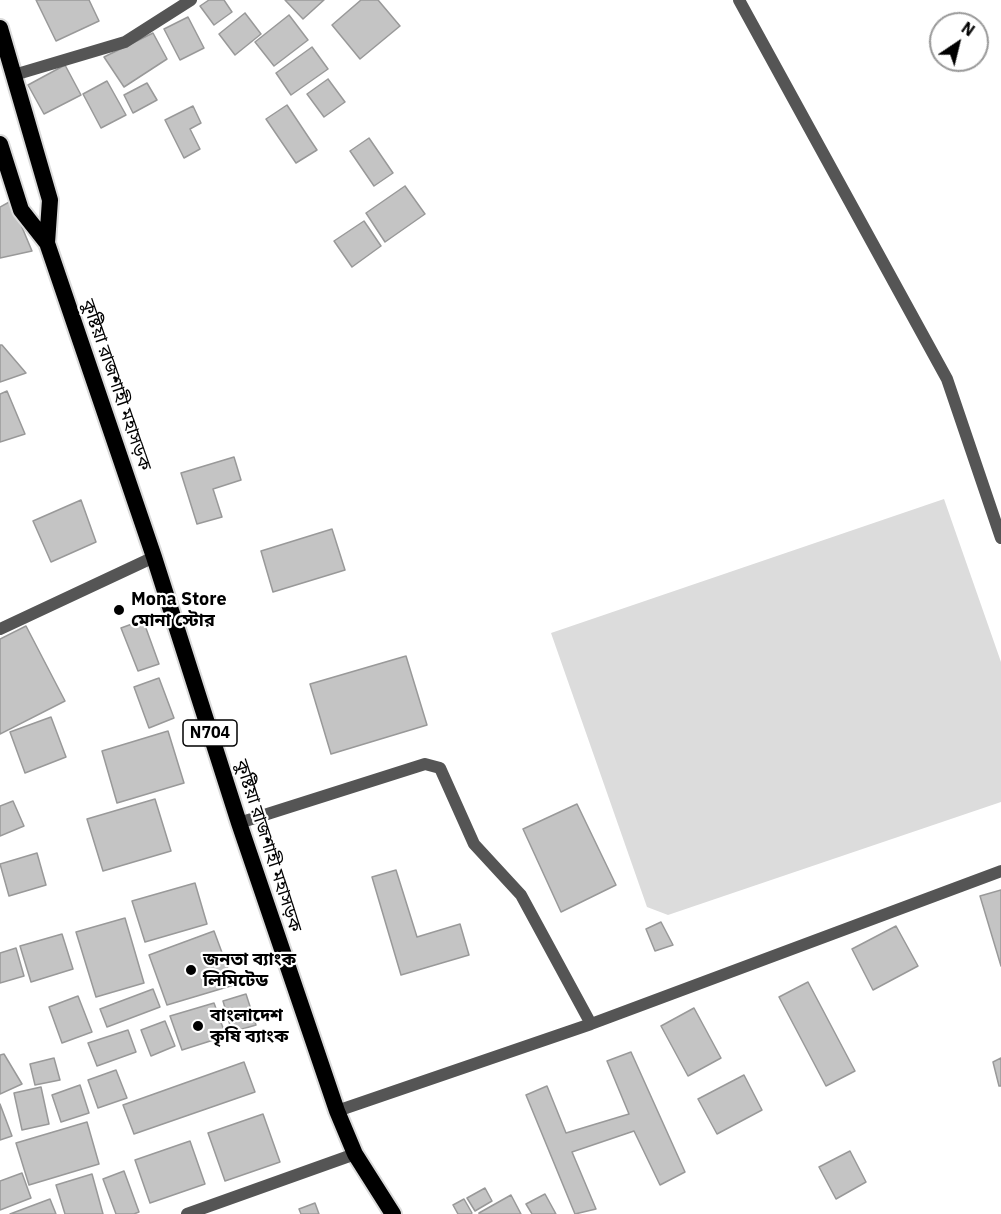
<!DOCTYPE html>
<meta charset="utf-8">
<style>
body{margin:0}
#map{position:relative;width:1001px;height:1214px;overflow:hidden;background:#fff;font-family:"IBM Plex Sans",sans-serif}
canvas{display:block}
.north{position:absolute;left:929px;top:12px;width:60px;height:60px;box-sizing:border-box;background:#fff;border:2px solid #999;border-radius:50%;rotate:35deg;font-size:16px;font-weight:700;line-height:24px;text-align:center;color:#000}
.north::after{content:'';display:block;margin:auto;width:21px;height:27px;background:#000;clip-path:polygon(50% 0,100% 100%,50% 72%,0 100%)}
</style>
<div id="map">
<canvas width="1001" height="1214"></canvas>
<div class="north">N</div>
</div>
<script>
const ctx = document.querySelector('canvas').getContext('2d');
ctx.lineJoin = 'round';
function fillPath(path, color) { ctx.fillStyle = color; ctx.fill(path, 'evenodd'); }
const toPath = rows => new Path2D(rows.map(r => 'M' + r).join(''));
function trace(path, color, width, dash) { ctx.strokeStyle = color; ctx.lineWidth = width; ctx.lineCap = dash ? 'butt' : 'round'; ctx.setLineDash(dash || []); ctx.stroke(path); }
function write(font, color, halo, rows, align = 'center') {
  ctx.font = font + ' "IBM Plex Sans","Noto Sans Bengali",sans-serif'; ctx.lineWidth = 4.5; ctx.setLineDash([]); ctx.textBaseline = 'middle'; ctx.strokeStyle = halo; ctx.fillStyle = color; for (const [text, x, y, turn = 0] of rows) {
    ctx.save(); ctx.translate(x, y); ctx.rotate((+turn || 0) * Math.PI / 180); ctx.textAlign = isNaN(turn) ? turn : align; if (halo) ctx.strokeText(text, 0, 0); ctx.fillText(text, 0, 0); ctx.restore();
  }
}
fillPath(toPath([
 [944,499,1001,662,1001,802,668,915,647,907,551,633]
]), '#dcdcdc');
const building = toPath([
 [36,0,89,0,99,21,56,41,36,0],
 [209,0,224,0,232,12,214,25,200,6,209,0],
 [285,0,324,0,303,19,285,0],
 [361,0,378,0,400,26,360,59,332,25,361,0],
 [245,13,261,34,235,55,219,34,245,13],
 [289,15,308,40,274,66,255,42,289,15],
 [188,17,204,48,180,60,164,29,188,17],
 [153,33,167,59,124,87,104,57,153,33],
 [312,47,328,69,291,95,276,73,312,47],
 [65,65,81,95,44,114,28,85,65,65],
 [328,79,345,102,324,117,307,94,328,79],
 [107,81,126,115,101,128,83,94,107,81],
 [147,83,157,100,133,113,124,95,147,83],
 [287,105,317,150,296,163,266,119,287,105],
 [193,106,201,123,190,129,200,149,184,158,165,120,193,106],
 [369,138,393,173,374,186,350,151,369,138],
 [405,186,425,214,385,242,366,213,405,186],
 [11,201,32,251,0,258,0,207,11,201],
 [364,221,381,246,352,267,334,241,364,221],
 [0,345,2,345,26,373,0,382,0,345],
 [7,391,25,434,0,442,0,394,7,391],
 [234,457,241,480,213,489,222,517,197,524,181,473,234,457],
 [81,500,96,542,51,562,33,521,81,500],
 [332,529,345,570,273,592,261,551,332,529],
 [143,620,159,664,138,671,121,628,143,620],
 [26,626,65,701,0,734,0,639,26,626],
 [406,656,427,725,331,754,310,684,406,656],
 [159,678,174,718,149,728,134,687,159,678],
 [51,717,66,757,25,773,10,732,51,717],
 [168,731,184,783,117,803,102,751,168,731],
 [155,799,171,851,103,871,87,819,155,799],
 [13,801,24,826,0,836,0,806,13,801],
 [577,804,616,885,561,912,523,829,577,804],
 [37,853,46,885,9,896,0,864,37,853],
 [396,870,417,937,460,924,469,955,401,975,372,877,396,870],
 [195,883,207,924,145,942,132,901,195,883],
 [1001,890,1001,966,980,896,1001,890],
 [125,918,144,983,96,997,76,932,125,918],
 [661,922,673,945,655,951,646,929,661,922],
 [896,926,918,966,873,990,852,949,896,926],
 [214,931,234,985,167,1005,149,955,214,931],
 [62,934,73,969,31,982,20,946,62,934],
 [16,948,24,976,0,983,0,953,16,948],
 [808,982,855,1071,826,1086,779,997,808,982],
 [153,989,160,1007,107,1027,100,1009,153,989],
 [246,994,256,1025,232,1032,223,1001,246,994],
 [78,996,92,1032,62,1043,49,1007,78,996],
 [214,1003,226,1036,182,1050,170,1016,214,1003],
 [694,1008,721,1058,688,1076,661,1026,694,1008],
 [165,1021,175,1046,151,1056,141,1030,165,1021],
 [128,1030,136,1052,97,1066,88,1043,128,1030],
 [631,1052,685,1172,660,1185,634,1131,572,1152,596,1209,575,1214,526,1095,547,1086,566,1133,629,1114,607,1061,631,1052],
 [4,1054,22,1084,0,1094,0,1055,4,1054],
 [54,1058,60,1080,35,1085,30,1064,54,1058],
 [1001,1058,1001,1086,999,1086,993,1062,1001,1058],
 [244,1062,255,1092,134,1134,123,1105,244,1062],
 [116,1070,127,1098,98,1108,88,1080,116,1070],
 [744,1075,762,1110,717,1134,698,1099,744,1075],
 [80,1085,89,1113,61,1122,52,1095,80,1085],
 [41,1087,49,1124,22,1130,14,1093,41,1087],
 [0,1104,12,1136,0,1140,0,1104],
 [263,1114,280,1162,225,1181,208,1133,263,1114],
 [87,1122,99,1164,29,1185,16,1143,87,1122],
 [190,1141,205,1184,150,1203,135,1160,190,1141],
 [850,1151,866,1182,836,1199,819,1167,850,1151],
 [124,1171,139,1212,134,1214,116,1214,103,1179,124,1171],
 [22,1173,31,1198,0,1210,0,1181,22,1173],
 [92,1174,103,1214,65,1214,56,1185,92,1174],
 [485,1188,492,1201,475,1211,467,1198,485,1188],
 [545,1194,556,1214,532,1214,526,1204,545,1194],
 [511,1195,521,1214,479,1214,479,1213,511,1195],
 [50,1199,56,1214,10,1214,50,1199],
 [464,1199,472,1213,471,1214,458,1214,453,1205,464,1199],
 [315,1203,319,1214,301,1214,299,1209,315,1203]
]);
fillPath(building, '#c4c4c4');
trace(building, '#999', 1.5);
const trunk = toPath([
 [0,28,50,200,47,243],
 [0,144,21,210,47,243,154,557,239,823,337,1111,355,1154,393,1214]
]);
trace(trunk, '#dbdbdb', 20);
trace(toPath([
 [739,0,947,379,1001,538],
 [14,75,125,42,191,0],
 [0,629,154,557],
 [239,823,425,764,440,768,474,844,521,895,591,1024],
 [337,1111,591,1024,1001,871],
 [187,1214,355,1154]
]), '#555', 12);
trace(trunk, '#000', 16);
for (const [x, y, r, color] of [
 [119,610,6,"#000"],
 [191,970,6,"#000"],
 [198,1026,6,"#000"]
]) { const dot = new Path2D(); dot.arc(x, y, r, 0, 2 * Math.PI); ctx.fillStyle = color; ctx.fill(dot); trace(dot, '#fff', 2); }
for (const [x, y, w] of [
 [210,733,54]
]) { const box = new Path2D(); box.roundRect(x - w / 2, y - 13, w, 26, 4.5); ctx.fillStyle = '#fff'; ctx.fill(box); trace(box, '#000', 1.5); }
write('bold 16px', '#000', null, [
 ["N704",210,733]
]);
write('18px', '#000', '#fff', [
 ["কুষ্টিয়া রাজশাহী মহাসড়ক",116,385,71],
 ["কুষ্টিয়া রাজশাহী মহাসড়ক",268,846,72]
]);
write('bold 18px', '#000', '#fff', [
 ["Mona Store",131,600],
 ["মোনা স্টোর",131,621],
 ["জনতা ব্যাংক",203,960],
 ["লিমিটেড",203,981],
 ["বাংলাদেশ",210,1016],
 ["কৃষি ব্যাংক",210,1037]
], 'left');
</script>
